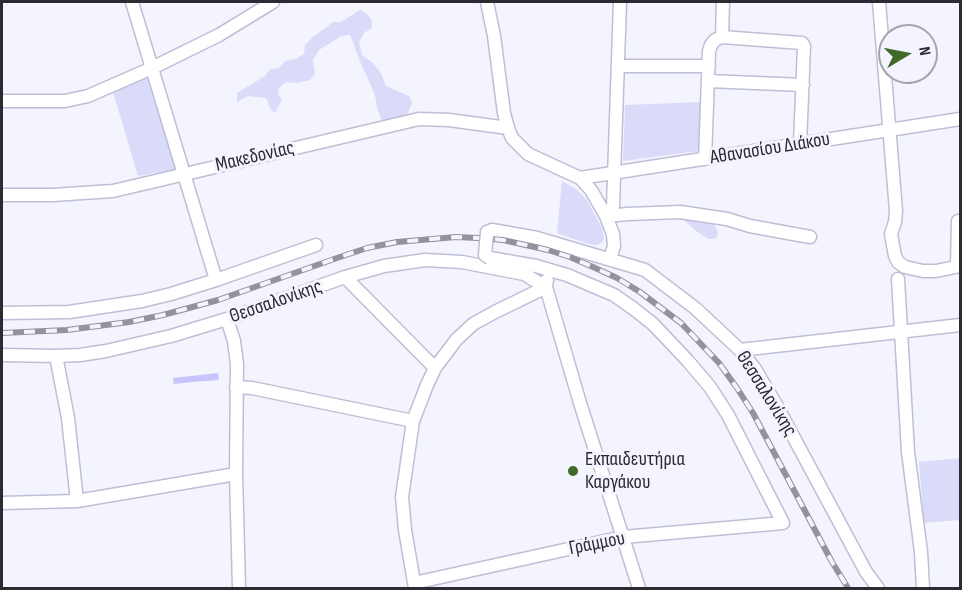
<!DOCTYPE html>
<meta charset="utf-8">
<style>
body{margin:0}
#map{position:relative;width:962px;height:590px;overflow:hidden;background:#f4f4fe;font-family:"Sofia Sans Condensed",sans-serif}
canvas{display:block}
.frame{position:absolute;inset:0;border:3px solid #2b2b34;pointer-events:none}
.north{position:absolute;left:878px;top:24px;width:60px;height:60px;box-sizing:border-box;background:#f4f4fe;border:2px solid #a4a4ad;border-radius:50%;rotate:80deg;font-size:16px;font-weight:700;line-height:24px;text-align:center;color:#2b2b34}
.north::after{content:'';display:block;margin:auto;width:21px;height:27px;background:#406a27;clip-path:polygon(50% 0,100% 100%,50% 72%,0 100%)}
</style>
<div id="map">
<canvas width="962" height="590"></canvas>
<div class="frame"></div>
<div class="north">N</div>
</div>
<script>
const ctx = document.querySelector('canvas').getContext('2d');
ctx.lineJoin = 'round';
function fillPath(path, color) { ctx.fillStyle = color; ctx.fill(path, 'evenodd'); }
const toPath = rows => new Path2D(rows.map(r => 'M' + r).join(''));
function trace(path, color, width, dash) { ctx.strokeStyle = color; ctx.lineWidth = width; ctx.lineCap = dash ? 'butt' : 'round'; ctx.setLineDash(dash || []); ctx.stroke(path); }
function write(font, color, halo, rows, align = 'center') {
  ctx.font = font + ' "Sofia Sans Condensed",sans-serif'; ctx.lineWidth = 6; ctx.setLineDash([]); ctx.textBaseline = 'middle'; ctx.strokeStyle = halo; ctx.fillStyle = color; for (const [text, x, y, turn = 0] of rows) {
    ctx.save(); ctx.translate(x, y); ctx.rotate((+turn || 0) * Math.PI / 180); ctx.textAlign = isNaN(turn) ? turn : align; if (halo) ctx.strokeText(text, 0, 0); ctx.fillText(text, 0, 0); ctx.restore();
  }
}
fillPath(toPath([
 [360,10,366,13,372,21,372,28,364,33,359,42,362,55,373,63,381,73,386,86,409,96,412,103,407,115,386,123,381,119,377,107,375,95,360,61,350,35,341,36,319,50,313,60,315,73,310,80,296,83,286,82,279,88,278,94,282,100,275,113,271,110,266,98,248,96,237,102,237,93,265,76,270,69,279,68,285,61,296,59,304,54,305,45,312,38,333,22,341,22],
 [147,78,177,169,138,176,113,92],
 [701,102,699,151,623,161,625,105],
 [562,181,576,189,587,200,602,228,604,238,602,242,597,245,588,244,557,233],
 [679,216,711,223,715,226,718,232,717,237,713,239,708,239,695,230],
 [960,458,960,520,924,523,919,462]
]), '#dadaf9');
fillPath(toPath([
 [218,373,219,380,192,382,174,384,173,378]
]), '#c7c6fc');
const minor = toPath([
 [132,2,216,280],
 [487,2,494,36,504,113,508,128,512,138,528,154,580,178,591,190,606,216,613,234,614,246,610,259],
 [879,2,896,211,895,222,891,234,895,256,898,262,905,267,923,271,936,271,960,266],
 [722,37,802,43,804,46,800,144],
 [626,66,709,66],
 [708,81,803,85],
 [2,101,65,101,88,96,152,68,219,35,273,2],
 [705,159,709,51,711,45,715,40,722,37,723,2],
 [580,178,960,119],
 [2,195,52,195,113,191,419,119,449,120,508,128],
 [606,216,613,206,620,2],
 [606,216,628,214,680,212,727,219,750,226,810,237],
 [492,230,537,238,645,270,695,308,740,350,755,369,778,408,866,572,878,588],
 [957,266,958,221],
 [345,277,435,368],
 [898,279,908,452,921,552,923,588],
 [547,280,546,287,580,403,639,588],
 [2,313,69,312,142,301,171,294,216,280,316,245],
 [227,319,234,341,237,364,236,474,239,588],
 [740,350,960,325],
 [2,355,56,356,80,355,106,351,171,336,227,319,345,277,384,266,425,260,462,262,524,274,546,287],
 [56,356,68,418,77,501],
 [236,387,252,388,413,421],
 [2,503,77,501,236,474],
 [414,583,623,537,783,523,728,415,710,387,688,361,653,324,634,309,614,295,567,275,536,266,490,258],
 [415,588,405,530,402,497,413,421,427,385,435,368,456,340,473,324,495,312,546,287]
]);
trace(minor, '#bebed6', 15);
trace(minor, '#fff', 12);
const rail = toPath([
 [2,333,67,330,129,322,163,315,218,300,337,258,367,248,397,242,456,237,478,238,503,240,548,250,570,257,593,267,617,278,640,292,681,323,719,363,737,388,753,413,832,562,848,588]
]);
trace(rail, '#93939d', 6);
trace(rail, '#f4f4fe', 4, [11]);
const minorBridge = toPath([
 [490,258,485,255,487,232,492,230]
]);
trace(minorBridge, '#bebed6', 15, []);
trace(minorBridge, '#fff', 12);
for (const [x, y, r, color] of [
 [573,471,6,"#406a27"]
]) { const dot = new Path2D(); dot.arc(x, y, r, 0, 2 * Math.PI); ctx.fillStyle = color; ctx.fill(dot); trace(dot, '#f4f4fe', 2); }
write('20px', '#2b2b34', '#f4f4fe', [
 ["Αθανασίου Διάκου",770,149,-9],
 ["Μακεδονίας",255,157,-13],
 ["Θεσσαλονίκης",276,302,-19],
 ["Θεσσαλονίκης",766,394,58],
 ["Γράμμου",597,544,-11]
]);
write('20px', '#2b2b34', '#f4f4fe', [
 ["Εκπαιδευτήρια",585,460],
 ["Καργάκου",585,483]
], 'left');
</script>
